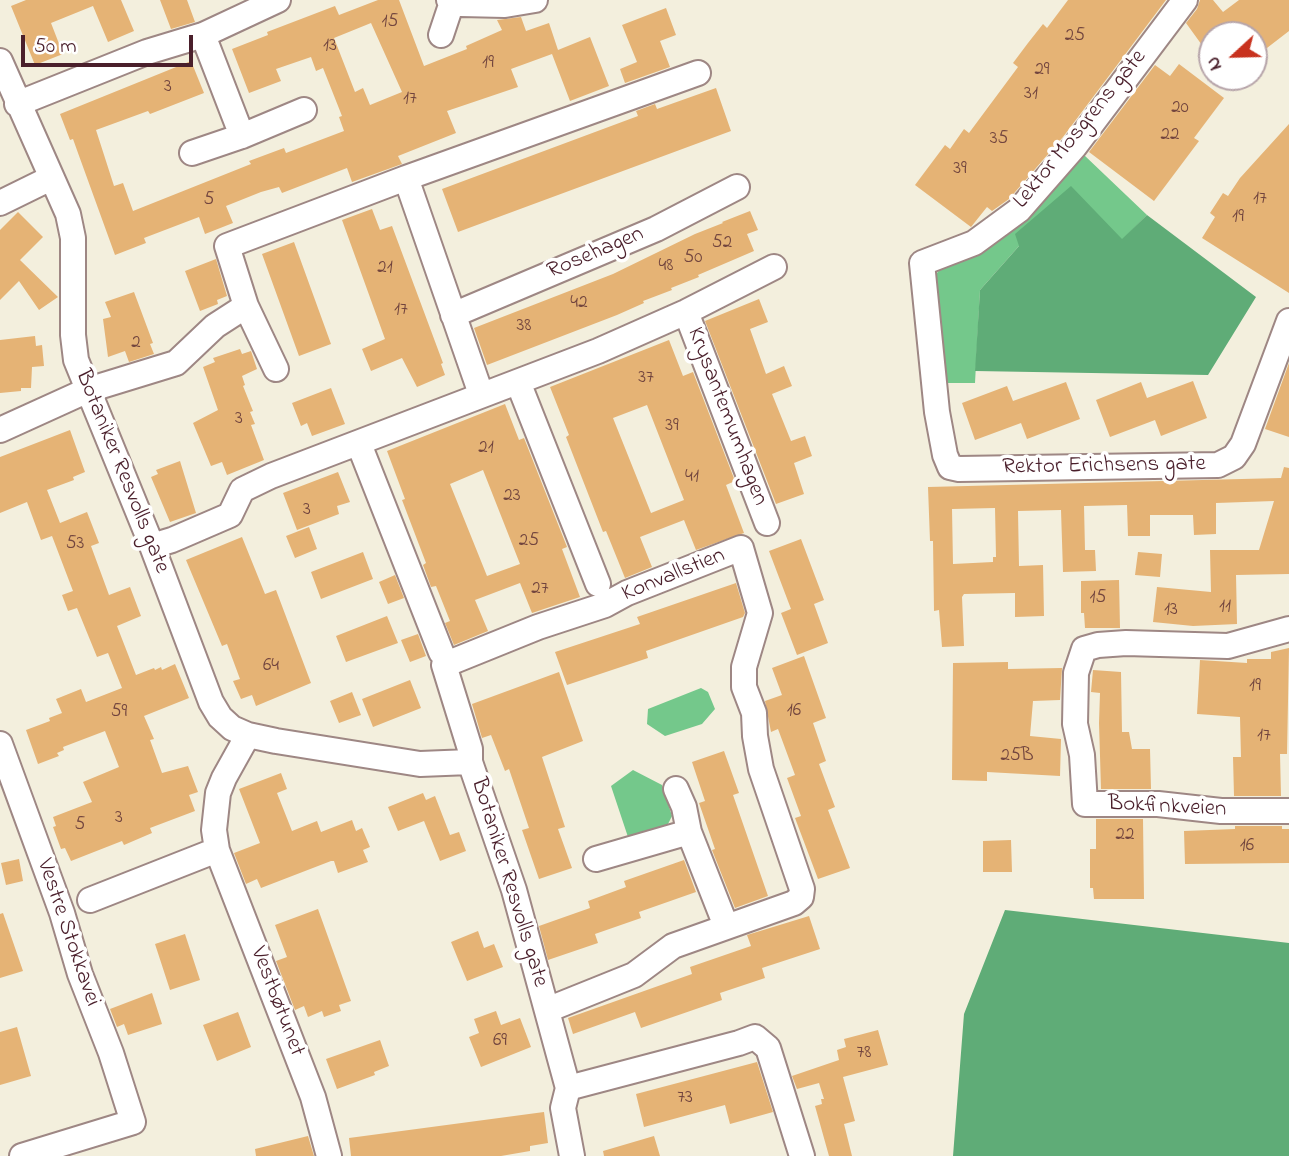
<!DOCTYPE html>
<meta charset="utf-8">
<style>
body{margin:0}
#map{position:relative;width:1289px;height:1156px;overflow:hidden;background:#f3efdd;font-family:"Indie Flower",sans-serif}
canvas{display:block}
.north{position:absolute;left:1198px;top:21px;width:70px;height:70px;box-sizing:border-box;background:#fff;border:2px solid #b7a5aa;border-radius:50%;rotate:248deg;font-size:19px;font-weight:700;line-height:28px;text-align:center;color:#4a1f2b}
.north::after{content:'';display:block;margin:auto;width:24px;height:32px;background:#c8321e;clip-path:polygon(50% 0,100% 100%,50% 72%,0 100%)}
.scale{position:absolute;left:21px;top:35px;width:172px;height:32px;box-sizing:border-box;border:4px solid #4a1f2b;border-top:0;padding-left:9px;font-size:21px;line-height:24px;white-space:nowrap;color:#4a1f2b;-webkit-text-stroke:5px #fff;paint-order:stroke}
</style>
<div id="map">
<canvas width="1289" height="1156"></canvas>
<div class="north">N</div>
<div class="scale">50 m</div>
</div>
<script>
const ctx = document.querySelector('canvas').getContext('2d');
ctx.lineJoin = 'round';
function fillPath(path, color) { ctx.fillStyle = color; ctx.fill(path, 'evenodd'); }
const toPath = rows => new Path2D(rows.map(r => 'M' + r).join(''));
function trace(path, color, width, dash) { ctx.strokeStyle = color; ctx.lineWidth = width; ctx.lineCap = dash ? 'butt' : 'round'; ctx.setLineDash(dash || []); ctx.stroke(path); }
function write(font, color, halo, rows, align = 'center') {
  ctx.font = font + ' "Indie Flower",sans-serif'; ctx.lineWidth = 7; ctx.setLineDash([]); ctx.textBaseline = 'middle'; ctx.strokeStyle = halo; ctx.fillStyle = color; for (const [text, x, y, turn = 0] of rows) {
    ctx.save(); ctx.translate(x, y); ctx.rotate((+turn || 0) * Math.PI / 180); ctx.textAlign = isNaN(turn) ? turn : align; if (halo) ctx.strokeText(text, 0, 0); ctx.fillText(text, 0, 0); ctx.restore();
  }
}
fillPath(toPath([
 [1084,155,1147,215,1123,239,1019,246,980,290,975,383,943,383,931,281,943,265,1033,211],
 [701,688,708,692,715,709,702,724,665,736,647,724,648,709],
 [633,770,662,785,672,816,668,824,629,840,611,786]
]), '#74c88b');
fillPath(toPath([
 [1071,186,1122,239,1147,215,1256,297,1208,375,975,371,980,290,1019,246,1015,234],
 [1005,910,1289,943,1289,1156,953,1156,964,1014]
]), '#5fac77');
fillPath(toPath([
 [26,0,121,0,134,31,108,42,93,6,51,23,63,54,35,65,11,6],
 [160,0,187,0,195,22,171,29],
 [378,0,399,0,424,66,467,49,466,46,502,30,497,20,521,17,526,31,549,23,558,50,590,37,609,86,570,101,552,54,511,69,518,87,447,111,456,133,398,156,402,164,352,182,347,168,282,193,279,187,261,192,226,206,233,223,205,234,199,217,144,238,146,243,115,255,78,153,73,139,70,140,60,114,191,61,204,93,150,114,148,111,96,130,114,186,123,183,133,211,251,164,249,161,284,148,286,153,344,131,339,117,342,116,323,68,316,71,311,57,276,69,281,81,249,93,232,49,268,35,267,32,335,6,339,15],
 [371,23,402,92,370,105,363,88,355,92,334,38],
 [1068,0,1166,0,1063,137,1009,199,992,211,987,207,971,227,915,185,945,145,950,149,964,129,969,133,1018,67,1013,63,1028,43,1043,24,1047,28],
 [1200,0,1213,0,1223,12,1239,0,1289,0,1289,31,1254,58,1254,35,1212,35,1212,59,1186,23,1197,9],
 [666,8,676,35,660,41,670,67,625,83,620,69,637,62,622,25],
 [1179,64,1224,98,1194,138,1199,141,1154,201,1089,152,1155,65,1170,76],
 [716,88,731,131,458,232,442,189,638,116,636,111,655,104,657,109],
 [1289,124,1289,293,1202,238,1215,217,1210,213,1223,193,1228,196,1240,178],
 [372,209,380,230,392,226,443,363,441,364,445,375,417,387,402,358,371,371,362,349,385,339,342,220],
 [750,211,758,230,747,234,754,251,698,275,699,277,671,288,672,290,643,301,644,303,617,315,487,365,474,328,613,274,695,234,723,223,722,222],
 [18,212,43,237,20,260,58,297,39,310,19,281,0,300,0,230],
 [294,242,331,344,299,356,262,254],
 [216,259,227,296,217,300,218,304,200,311,185,271],
 [134,292,153,343,150,344,154,354,129,362,125,351,108,357,103,319,111,317,105,302],
 [759,299,768,322,750,329,766,374,784,366,792,386,772,394,791,441,805,436,812,456,794,463,804,494,776,504,705,321],
 [35,336,36,346,42,345,44,366,32,367,31,388,21,388,21,391,0,393,0,340],
 [669,340,683,376,693,372,735,481,726,485,744,533,696,550,684,520,640,537,652,567,625,578,606,531,603,532,566,437,569,435,550,387],
 [647,405,684,500,651,513,613,418],
 [240,349,242,354,251,351,257,369,242,376,245,385,243,386,253,411,250,412,255,424,251,425,264,460,227,475,222,462,211,466,193,423,218,410,203,367,215,362,213,358],
 [1289,363,1289,437,1265,429],
 [1193,381,1207,418,1161,436,1155,420,1110,437,1096,400,1141,382,1147,398],
 [1066,382,1080,419,1027,439,1021,423,975,440,962,403,1007,386,1013,401],
 [331,388,345,424,312,436,307,423,301,426,292,403],
 [505,404,519,440,524,438,567,547,562,549,580,597,532,613,520,583,475,600,488,631,454,645,445,623,450,621,436,586,431,587,423,565,426,563,402,500,405,499,387,451],
 [483,470,520,564,487,576,450,484],
 [70,430,85,472,73,477,74,480,47,490,60,523,87,512,99,543,91,546,109,595,130,587,141,616,117,626,136,675,154,668,155,670,161,667,162,670,175,664,189,698,144,716,154,739,150,740,162,773,188,766,198,792,189,795,195,811,150,828,152,833,124,845,122,841,71,861,65,848,61,849,53,827,56,826,53,817,92,802,83,782,119,767,105,731,63,747,64,750,57,753,59,756,38,764,26,730,50,721,49,718,62,713,56,699,81,689,86,702,122,688,108,653,97,657,77,608,68,611,62,595,73,591,52,536,41,540,27,502,0,513,0,457],
 [180,461,196,513,170,522,151,477,158,474,156,470],
 [1284,467,1289,468,1289,574,1236,575,1237,624,1193,626,1153,622,1157,587,1211,592,1210,550,1259,550,1274,501,1216,503,1216,534,1194,535,1193,515,1150,515,1150,536,1128,536,1127,505,1084,506,1085,550,1095,550,1096,571,1063,572,1061,510,1018,511,1019,566,1043,565,1044,616,1015,617,1015,593,964,594,962,597,964,646,942,647,939,610,934,611,933,541,930,541,928,487,1281,478],
 [995,508,996,557,993,557,993,562,953,564,952,509],
 [338,472,350,502,337,506,339,514,297,530,283,493],
 [309,527,317,549,295,558,286,536],
 [242,537,265,594,276,590,311,683,256,706,252,695,241,699,233,681,240,679,227,644,222,646,186,560],
 [801,539,824,600,814,604,828,643,797,655,781,613,791,609,769,551],
 [363,552,373,579,321,599,311,572],
 [1138,552,1162,554,1160,577,1135,575],
 [395,575,404,598,388,604,379,582],
 [1119,580,1120,628,1085,628,1084,613,1081,613,1081,581],
 [736,583,745,613,743,617,646,651,648,658,567,685,555,652,640,624,637,617],
 [387,616,398,643,346,662,336,636],
 [418,634,426,656,410,662,401,640],
 [1289,648,1287,754,1280,754,1281,796,1234,796,1233,757,1241,757,1240,717,1197,714,1200,660,1247,663,1247,659,1271,659,1271,652],
 [804,656,826,718,813,723,826,761,819,764,835,807,828,810,850,868,818,879,795,818,801,816,787,778,795,775,778,729,771,732,765,701,782,695,772,668],
 [1008,662,1008,669,1062,668,1060,700,1033,701,1030,736,1061,739,1060,776,987,772,987,781,952,780,953,663],
 [1093,670,1121,672,1122,732,1129,732,1132,749,1150,749,1151,789,1101,789,1099,723,1100,693,1091,692],
 [559,672,583,741,542,757,565,827,558,829,572,868,539,879,522,830,529,828,509,769,505,771,491,735,482,738,472,704],
 [410,680,421,708,373,727,362,699],
 [352,692,361,715,339,723,330,701],
 [724,751,739,793,733,795,768,896,735,908,712,850,715,849,699,803,705,801,692,762],
 [281,773,287,789,277,793,292,831,317,821,321,832,352,820,356,831,362,828,370,847,363,850,368,862,338,873,334,861,331,861,261,888,257,879,246,884,234,853,260,843,239,789],
 [423,793,426,800,435,796,450,835,459,832,466,851,440,861,424,821,398,831,388,807],
 [1096,819,1143,819,1144,899,1094,899,1093,888,1090,888,1090,849,1096,849],
 [1235,826,1282,826,1282,829,1289,829,1289,863,1185,864,1184,831,1235,829],
 [1011,840,1012,872,983,872,983,841],
 [19,859,23,881,6,885,1,863],
 [684,860,696,892,639,912,641,918,595,934,598,943,548,960,539,926,590,908,588,901,626,887,624,881],
 [318,909,351,1001,339,1005,341,1011,324,1017,322,1011,308,1017,304,1006,295,1010,276,961,287,957,275,925],
 [3,913,23,971,0,978,0,914],
 [809,916,820,949,762,968,765,978,720,993,722,1000,641,1028,635,1012,573,1034,568,1018,692,974,690,967,751,946,747,935],
 [478,931,484,948,494,944,503,967,467,981,451,942],
 [185,934,200,980,170,990,155,944],
 [152,993,162,1024,128,1035,124,1024,117,1027,110,1009],
 [496,1011,501,1025,520,1018,531,1047,481,1067,469,1037,479,1033,474,1019],
 [238,1012,251,1047,217,1061,203,1025],
 [17,1027,31,1076,0,1085,0,1032],
 [878,1030,888,1065,843,1077,855,1121,844,1124,852,1156,829,1156,815,1106,822,1104,821,1099,824,1099,819,1083,797,1089,792,1076,839,1060,837,1050,846,1047,844,1039],
 [380,1040,389,1066,374,1072,375,1075,337,1089,326,1059],
 [757,1062,773,1112,730,1124,725,1105,644,1127,636,1094],
 [544,1112,548,1143,530,1146,530,1151,501,1156,351,1156,349,1138],
 [308,1136,314,1156,256,1156,255,1149],
 [654,1136,660,1156,604,1156,603,1151]
]), '#e5b375');
const street = toPath([
 [449,0,461,4,505,5,535,0],
 [1185,0,1075,146,1019,210,974,243,922,263,937,412,945,455,950,467,959,469,1218,465,1234,457,1243,444,1289,321],
 [203,35,242,136],
 [441,35,452,2],
 [0,61,68,214,73,238,73,335,76,360,152,546,211,702,220,717,232,728,248,735,276,741,420,764,470,762,514,890,568,1088,739,1043,755,1037,768,1048,802,1156],
 [17,104,147,52,203,35,278,0],
 [192,153,242,136,304,110],
 [406,178,698,73],
 [0,203,51,178],
 [686,312,767,523],
 [453,315,656,229,737,187],
 [276,369,246,306,227,246,406,178,481,394],
 [518,382,598,584],
 [0,430,88,390,176,363,215,326,246,306],
 [359,444,441,652],
 [152,546,172,540,230,515,242,490,271,476,598,351,686,312,774,267],
 [1289,629,1228,646,1126,643,1098,645,1084,649,1076,673,1075,724,1082,755,1085,804,1158,804,1221,811,1289,811],
 [248,735,224,778,218,793,214,830,217,850,313,1097,329,1156],
 [0,744,62,913,80,974,111,1053,133,1122,22,1156],
 [470,762,470,749,444,665,538,627,605,605,627,593,741,548,760,613,744,667,744,687,754,713,755,736,761,769,802,889,801,897,794,903,673,946,634,975,547,1010],
 [676,789,684,807,689,832,726,926],
 [596,859,689,832],
 [90,900,217,850],
 [568,1088,563,1108,572,1156]
]);
trace(street, '#9e8784', 28);
trace(street, '#fff', 24);
write('19px', '#71443e', null, [
 ["15",390,23],
 ["25",1075,37],
 ["13",330,47],
 ["19",488,64],
 ["29",1042,71],
 ["3",168,88],
 ["31",1031,95],
 ["17",410,100],
 ["20",1180,109],
 ["22",1170,136],
 ["35",999,140],
 ["39",960,170],
 ["17",1260,200],
 ["5",209,201],
 ["19",1238,218],
 ["52",722,244],
 ["50",693,259],
 ["48",666,267],
 ["21",385,269],
 ["42",579,304],
 ["17",401,311],
 ["38",524,327],
 ["2",136,344],
 ["37",646,379],
 ["3",239,420],
 ["39",672,427],
 ["21",486,449],
 ["41",692,478],
 ["23",512,497],
 ["3",307,511],
 ["25",529,542],
 ["53",75,545],
 ["27",540,590],
 ["15",1098,599],
 ["11",1225,608],
 ["13",1171,611],
 ["64",271,667],
 ["19",1255,687],
 ["16",794,712],
 ["59",119,713],
 ["17",1264,737],
 ["25B",1017,757],
 ["3",119,819],
 ["5",80,826],
 ["22",1125,836],
 ["16",1247,847],
 ["69",500,1042],
 ["78",864,1054],
 ["73",685,1099]
]);
write('23px', '#4a1f2b', '#fff', [
 ["Lektor Mosgrens gate",1081,130,-51],
 ["Rosehagen",596,254,-23],
 ["Krysantemumhagen",726,417,69],
 ["Rektor Erichsens gate",1104,467,-1],
 ["Botaniker Resvolls gate",121,472,68],
 ["Konvallstien",674,576,-22],
 ["Bokfinkveien",1167,808,3],
 ["Botaniker Resvolls gate",508,883,73],
 ["Vestre Stokkavei",67,933,71],
 ["Vestbøtunet",276,1002,69]
]);
</script>
